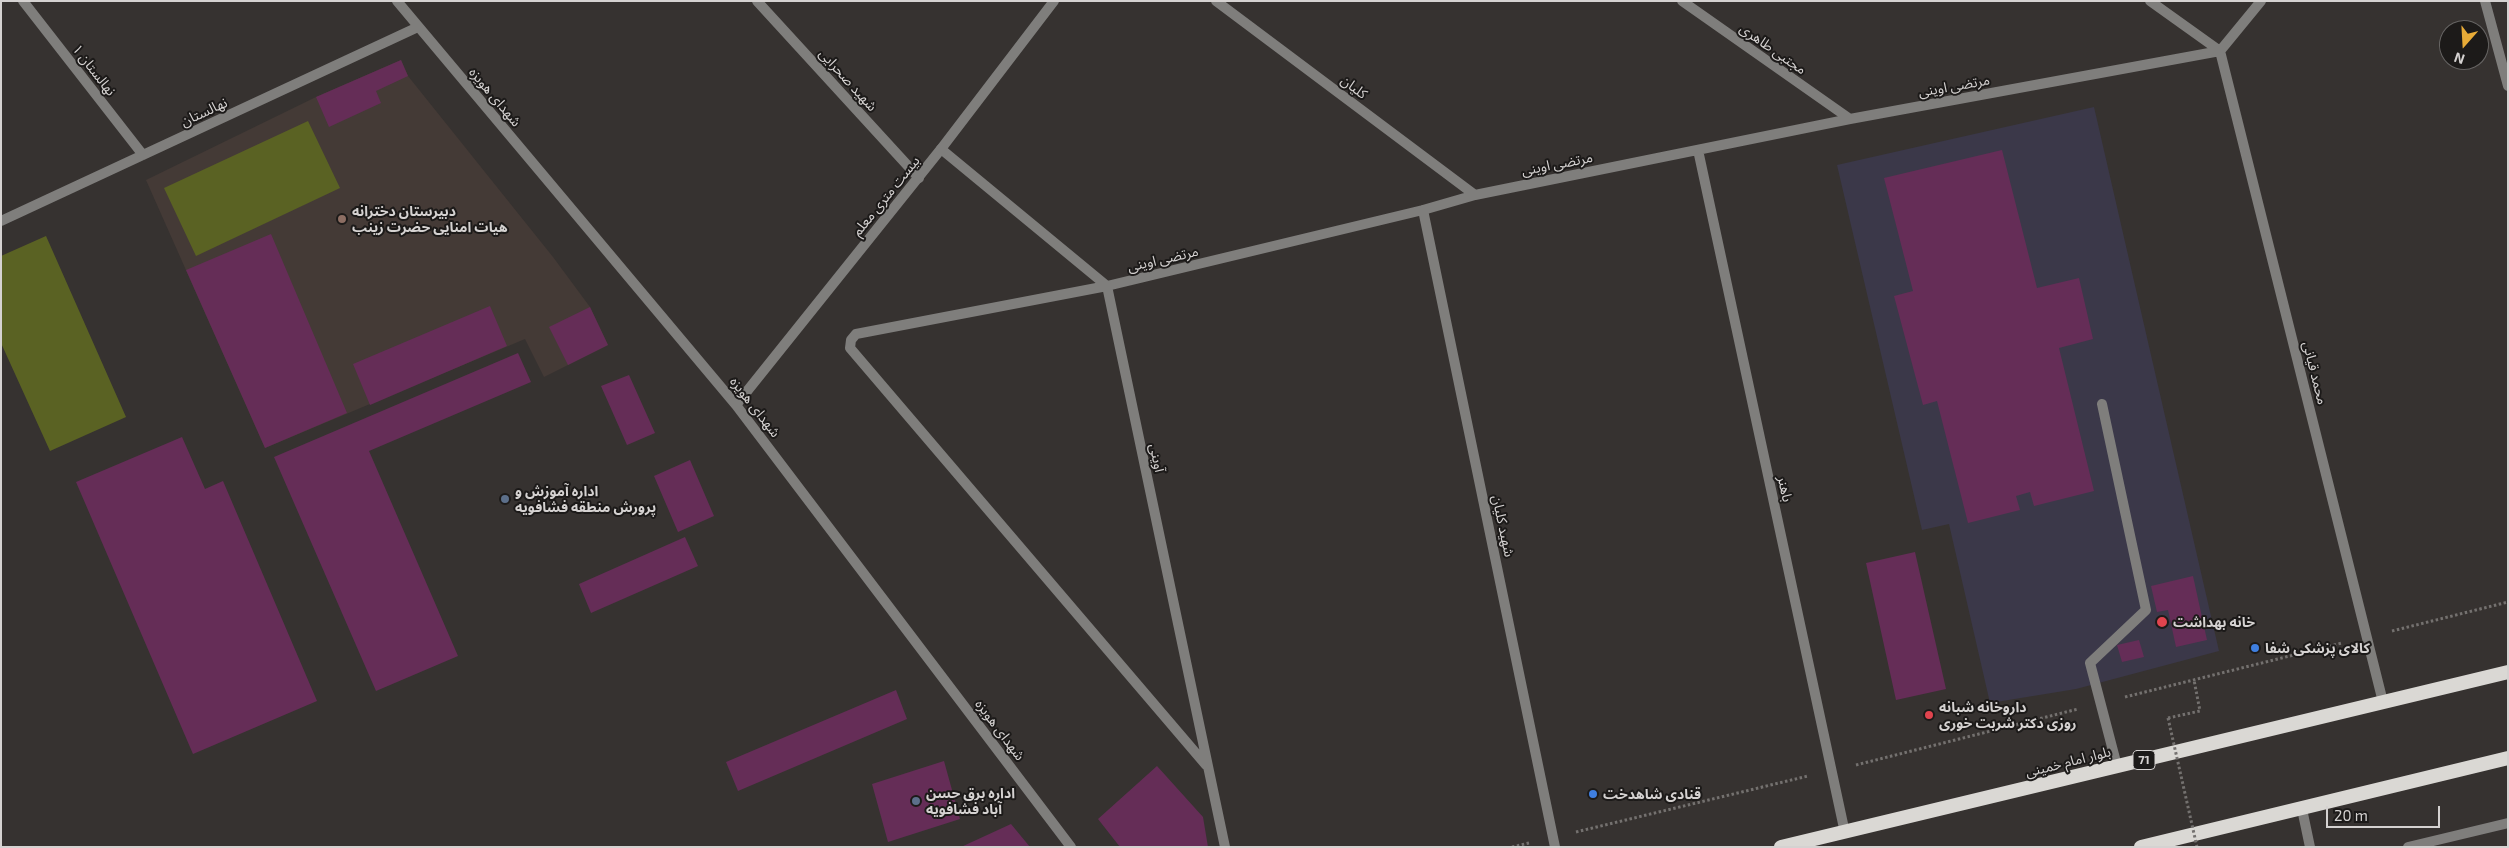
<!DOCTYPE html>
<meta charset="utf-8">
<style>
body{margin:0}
#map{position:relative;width:2509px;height:848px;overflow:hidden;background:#363230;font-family:"Exo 2",sans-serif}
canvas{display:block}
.frame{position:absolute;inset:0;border:2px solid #d5d2d1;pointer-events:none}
.north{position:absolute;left:2439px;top:20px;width:50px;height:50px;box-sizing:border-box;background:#1c1a19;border:1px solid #666463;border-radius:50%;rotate:199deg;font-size:14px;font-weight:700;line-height:20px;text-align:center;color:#d5d2d1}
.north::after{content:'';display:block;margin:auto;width:18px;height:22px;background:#e8ab37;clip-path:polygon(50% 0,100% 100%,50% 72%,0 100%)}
.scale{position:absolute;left:2326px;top:806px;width:114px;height:22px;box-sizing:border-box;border:2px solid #d5d2d1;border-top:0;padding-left:6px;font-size:15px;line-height:18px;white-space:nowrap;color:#d5d2d1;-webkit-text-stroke:4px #1c1a19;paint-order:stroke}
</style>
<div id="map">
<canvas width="2509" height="848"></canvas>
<div class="frame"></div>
<div class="north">N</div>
<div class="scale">20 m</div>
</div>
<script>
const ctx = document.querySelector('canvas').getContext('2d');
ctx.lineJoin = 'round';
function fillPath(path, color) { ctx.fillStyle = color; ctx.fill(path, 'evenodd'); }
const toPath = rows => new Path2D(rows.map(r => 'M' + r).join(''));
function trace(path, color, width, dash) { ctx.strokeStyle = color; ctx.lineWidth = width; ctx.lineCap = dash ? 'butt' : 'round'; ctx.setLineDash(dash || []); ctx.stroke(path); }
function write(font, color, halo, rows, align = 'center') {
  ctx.font = font + ' "Exo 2","Noto Sans Arabic",sans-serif'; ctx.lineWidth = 4; ctx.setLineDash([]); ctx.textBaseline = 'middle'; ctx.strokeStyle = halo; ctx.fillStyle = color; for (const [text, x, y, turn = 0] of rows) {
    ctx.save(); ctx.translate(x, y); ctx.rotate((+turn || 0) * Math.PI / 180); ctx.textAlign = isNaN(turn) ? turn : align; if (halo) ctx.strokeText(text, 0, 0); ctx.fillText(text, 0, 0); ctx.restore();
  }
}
fillPath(toPath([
 [401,60,408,76,553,257,590,307,608,345,544,377,525,339,265,448,146,180,316,97]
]), '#443a36');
fillPath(toPath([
 [2094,107,2219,651,2076,689,1990,703,1949,524,1922,530,1837,165]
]), '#3b3849');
fillPath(toPath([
 [308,121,340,188,196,256,164,188],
 [46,236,126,417,50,451,1,343,1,256]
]), '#5a6223');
fillPath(toPath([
 [401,60,408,76,376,91,381,103,329,127,316,97],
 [2002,150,2037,288,2079,278,2093,339,2059,348,2094,491,2034,506,2030,492,2016,496,2020,510,1968,523,1937,401,1923,405,1894,296,1913,291,1884,178],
 [271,234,347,413,265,448,186,270],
 [490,306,507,346,370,405,353,364],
 [590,307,608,345,568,365,549,327],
 [518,353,531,382,369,451,458,656,376,691,274,457],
 [629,375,655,433,627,445,601,386],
 [182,437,205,489,223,481,317,701,193,754,76,482],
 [690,460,714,516,678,532,654,476],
 [685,537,698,566,591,613,579,584],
 [1915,552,1946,689,1896,700,1866,563],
 [2193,576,2207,640,2176,647,2168,610,2157,612,2151,586],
 [2139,640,2144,657,2122,662,2117,645],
 [896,690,907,719,738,791,726,762],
 [944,761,960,819,888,842,872,784],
 [1157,766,1203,817,1208,847,1120,847,1098,819],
 [1011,824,1030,847,961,847]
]), '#652d57');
trace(toPath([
 [2392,631,2508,602],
 [2125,697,2342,643],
 [2168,718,2200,711,2194,680],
 [1856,765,2078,709],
 [1576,832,1808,776],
 [1512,847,1529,843]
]), '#74716f', 3, [2.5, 2.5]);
trace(toPath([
 [2102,404,2146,610,2090,663,2117,766],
 [2408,847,2508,823]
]), '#7f7e7c', 10);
trace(toPath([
 [23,1,143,155],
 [757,1,919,178],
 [1216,1,1475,195],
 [1682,1,1850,119],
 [2150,1,2220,51,2383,702],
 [2485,1,2508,86],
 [941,149,1107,286,1225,847],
 [1698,150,1845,833],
 [1423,210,1555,847],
 [1,221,418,27],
 [1206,765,850,348,851,340,856,334,1107,286,1423,210,1475,195,1850,119,2220,51,2261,1],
 [2302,809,2310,847]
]), '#7f7e7c', 10);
trace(toPath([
 [397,1,736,405,1071,847],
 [736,405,941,149,1054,1]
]), '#7f7e7c', 10);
trace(toPath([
 [1781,847,2508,672],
 [2141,847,2508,758]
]), '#dad8d4', 14);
trace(toPath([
 [2168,718,2197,847]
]), '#74716f', 3, [2.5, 2.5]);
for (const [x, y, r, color] of [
 [342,219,5,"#8d6e63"],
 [505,499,5,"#5c6f8a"],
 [2162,622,6,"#e0444e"],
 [2255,648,5,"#3f7fe0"],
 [1929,715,5,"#e0444e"],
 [1593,794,5,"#3f7fe0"],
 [916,801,5,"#5c6f8a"]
]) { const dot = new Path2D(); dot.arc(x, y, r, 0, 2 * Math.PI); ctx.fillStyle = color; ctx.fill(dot); trace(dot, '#1c1a19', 2); }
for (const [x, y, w] of [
 [2144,760,22]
]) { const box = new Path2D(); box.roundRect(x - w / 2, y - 9.5, w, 19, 4); ctx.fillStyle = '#1c1a19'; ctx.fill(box); trace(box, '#d5d2d1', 1); }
write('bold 12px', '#d5d2d1', null, [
 ["71",2144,760]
]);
write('14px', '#d5d2d1', '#1c1a19', [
 ["مجتبی طاهری",1773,49,35],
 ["نهالستان ۱",94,70,52],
 ["شهید صحرایی",848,80,48],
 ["مرتضی اوینی",1954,86,-10],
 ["کلیان",1354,87,37],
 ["شهدای هویزه",495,97,50],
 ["نهالستان",204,112,-25],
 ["مرتضی اوینی",1557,164,-11],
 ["بیست متری معلم",886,196,-51],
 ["مرتضی اوینی",1163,259,-13],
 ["محمد قیانی",2315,373,76],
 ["شهدای هویزه",755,407,52],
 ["آوینی",1157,458,78],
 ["باهنر",1785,489,78],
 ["شهید کلیان",1503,526,78],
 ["شهدای هویزه",1000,730,53],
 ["بلوار امام خمینی",2068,762,-14]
]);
write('bold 14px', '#d5d2d1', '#1c1a19', [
 ["دبیرستان دخترانه",352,211],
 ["هیات امنایی حضرت زینب",352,227],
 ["اداره آموزش و",515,491],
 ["پرورش منطقه فشافویه",515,507],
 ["خانه بهداشت",2173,622],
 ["کالای پزشکی شفا",2265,648],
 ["داروخانه شبانه",1939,707],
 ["روزی دکتر شربت خوری",1939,723],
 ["اداره برق حسن",926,793],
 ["آباد فشافویه",926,809],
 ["قنادی شاهدخت",1603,794]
], 'left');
</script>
